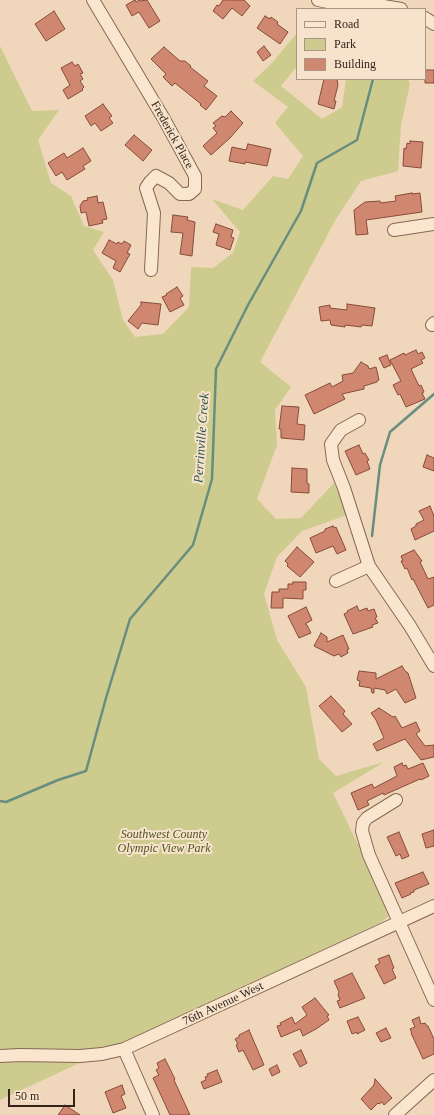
<!DOCTYPE html>
<style>
body{margin:0}
#map{position:relative;width:434px;height:1115px;overflow:hidden;background:#f0d7bb;font-family:Georgia,serif}
canvas{display:block}
.legend{position:absolute;left:296px;top:8px;width:130px;height:72px;box-sizing:border-box;background:#f7e3cb;border:1px solid #a99684;margin:0;padding:5px 7px;list-style:none;font-size:12px;color:#35231a}
.legend li{display:flex;align-items:center;gap:8px;height:20px}
.legend b{width:20px;border:1px solid #a99684}
.scale{position:absolute;left:8px;top:1089px;width:67px;height:18px;box-sizing:border-box;border:2px solid #35231a;border-top:0;padding-left:5px;font-size:12px;line-height:14px;white-space:nowrap;color:#35231a;-webkit-text-stroke:3px #f7e3cb;paint-order:stroke}
</style>
<div id="map">
<canvas width="434" height="1115"></canvas>
<ul class="legend">
<li><b style="height:5px;background:#fae6ce"></b>Road</li>
<li><b style="height:11px;background:#cecb8f"></b>Park</li>
<li><b style="height:11px;background:#d0876f"></b>Building</li>
</ul>
<div class="scale">50 m</div>
</div>
<script>
const ctx = document.querySelector('canvas').getContext('2d');
ctx.lineJoin = 'round';
function fillPath(path, color) { ctx.fillStyle = color; ctx.fill(path, 'evenodd'); }
const toPath = rows => new Path2D(rows.map(r => 'M' + r).join(''));
function trace(path, color, width, dash) { ctx.strokeStyle = color; ctx.lineWidth = width; ctx.lineCap = dash ? 'butt' : 'round'; ctx.setLineDash(dash || []); ctx.stroke(path); }
function write(font, color, halo, rows, align = 'center') {
  ctx.font = font + ' Georgia,serif'; ctx.lineWidth = 4; ctx.setLineDash([]); ctx.textBaseline = 'middle'; ctx.strokeStyle = halo; ctx.fillStyle = color; for (const [text, x, y, turn = 0] of rows) {
    ctx.save(); ctx.translate(x, y); ctx.rotate((+turn || 0) * Math.PI / 180); ctx.textAlign = isNaN(turn) ? turn : align; if (halo) ctx.strokeText(text, 0, 0); ctx.fillText(text, 0, 0); ctx.restore();
  }
}
fillPath(toPath([
 [295,35,297,36,297,66,281,86,322,119,342,107,346,79,408,79,410,84,401,125,398,171,361,181,336,219,260,362,291,387,275,410,277,445,257,499,276,519,301,518,334,483,347,515,302,531,277,557,264,594,277,640,306,687,319,759,336,776,384,762,333,793,369,867,389,916,380,923,0,1100,0,46,32,111,59,110,38,140,51,183,71,196,84,226,104,232,93,250,113,280,123,320,135,337,163,334,189,307,191,267,213,268,233,253,240,232,212,199,243,210,273,176,288,179,303,156,275,123,288,107,253,81,272,63]
]), '#cecb8f');
trace(toPath([
 [372,536,380,465,390,432,434,394],
 [0,801,6,802,58,780,86,771,106,698,130,619,193,545,212,479,216,369,248,305,301,211,317,163,357,140,373,79]
]), '#678e7e', 2.5);
const building = toPath([
 [135,0,136,2,139,0,140,1,147,0,160,21,149,28,139,12,132,16,126,5,135,0],
 [223,0,244,0,250,6,242,16,232,8,223,19,213,11,217,5,219,6,223,0],
 [54,11,65,29,46,41,35,24,54,11],
 [265,16,270,19,271,17,278,22,277,24,288,32,280,44,257,28,265,16],
 [264,46,271,55,263,61,257,52,264,46],
 [164,47,180,61,185,61,191,66,190,67,208,81,204,86,217,96,206,110,200,105,201,104,175,83,172,86,163,77,166,74,151,59,164,47],
 [72,62,75,66,78,64,83,73,80,74,83,79,80,81,84,87,82,89,83,90,68,99,63,90,70,85,61,68,72,62],
 [425,70,434,70,434,83,425,83,425,70],
 [324,79,337,79,338,85,334,101,336,101,334,109,318,104,324,79],
 [103,104,112,116,109,118,113,123,101,131,95,123,91,126,85,116,103,104],
 [231,111,243,123,230,138,211,155,203,146,217,133,213,128,216,126,213,123,222,116,225,117,231,111],
 [134,135,152,150,143,161,125,145,134,135],
 [410,141,423,142,421,168,403,166,404,148,406,149,407,143,410,144,410,141],
 [248,144,271,149,267,166,245,162,245,164,229,161,232,147,246,150,248,144],
 [83,148,91,161,83,166,85,169,67,180,62,172,56,176,48,163,64,153,67,158,83,148],
 [412,193,412,194,420,193,422,212,366,220,368,234,356,235,354,210,365,202,380,201,381,203,396,201,395,196,412,193],
 [97,196,98,203,103,202,107,219,102,220,103,223,89,226,86,212,81,213,80,206,83,201,88,200,87,198,97,196],
 [173,215,188,217,187,220,195,222,192,256,180,254,183,233,171,232,173,215],
 [216,224,233,230,231,237,234,238,230,250,216,245,219,234,213,232,216,224],
 [109,240,117,244,118,242,122,244,124,241,131,245,127,253,130,254,120,272,113,268,116,261,102,253,109,240],
 [177,287,183,296,180,298,184,305,170,312,162,297,167,295,166,294,177,287],
 [141,302,161,304,158,325,142,323,138,329,128,321,141,305,141,302],
 [347,304,375,308,372,326,362,325,361,327,345,325,345,327,331,325,330,320,321,321,319,307,330,305,330,308,347,310,347,304],
 [416,350,418,354,422,352,425,358,421,360,423,363,411,369,419,386,421,385,424,392,422,393,425,399,406,407,400,394,398,395,393,385,401,381,390,360,404,353,405,355,416,350],
 [387,355,391,365,384,368,379,358,387,355],
 [361,362,368,366,369,369,376,367,379,380,377,381,377,382,364,386,364,389,342,394,345,399,314,414,305,395,330,383,332,387,343,381,342,375,353,373,361,362],
 [282,406,299,407,297,424,305,425,304,440,281,438,281,429,279,429,282,406],
 [359,445,363,454,365,453,369,460,367,461,370,469,356,475,345,451,359,445],
 [427,455,434,458,434,471,423,467,427,455],
 [292,468,307,469,307,483,309,484,309,493,291,492,292,468],
 [430,506,434,516,434,531,415,540,411,529,416,526,416,524,424,520,419,511,430,506],
 [333,526,334,528,336,527,346,550,337,554,333,546,316,553,310,538,325,531,325,529,333,526],
 [297,547,314,562,300,577,287,566,288,564,285,561,297,547],
 [414,550,422,561,420,562,428,579,434,577,434,605,428,608,413,579,412,580,407,568,405,569,401,561,403,561,401,556,414,550],
 [293,582,306,582,306,590,303,590,303,599,283,598,283,608,271,608,272,592,279,592,279,589,288,589,288,584,293,584,293,582],
 [357,606,359,611,367,608,368,611,374,609,377,617,375,618,378,623,372,625,373,627,353,634,344,614,348,612,347,611,357,606],
 [306,607,312,620,305,624,307,625,311,633,299,638,288,616,306,607],
 [321,633,327,637,327,642,343,635,349,649,347,650,348,653,341,657,339,654,334,656,314,646,321,633],
 [402,666,405,671,408,673,409,676,416,698,405,703,396,689,387,694,385,690,374,688,374,693,372,693,371,688,359,686,360,681,357,680,359,671,376,673,376,679,402,666],
 [331,696,345,711,343,714,352,724,342,732,319,706,331,696],
 [379,708,393,717,395,716,402,728,416,722,420,731,416,734,425,746,434,745,434,757,421,760,405,739,377,751,373,744,384,738,376,720,371,713,379,708],
 [402,763,403,766,406,765,408,769,423,763,429,776,421,780,420,779,384,795,383,793,367,801,369,805,358,810,351,793,372,784,374,788,397,776,394,767,402,763],
 [434,830,434,846,426,848,422,834,434,830],
 [399,832,409,856,402,859,400,854,396,856,387,837,399,832],
 [423,872,429,884,414,890,414,892,410,893,411,894,402,898,395,883,423,872],
 [389,955,394,968,392,969,396,978,384,984,375,966,380,963,378,959,389,955],
 [352,973,365,998,340,1008,337,1001,340,1000,338,995,339,992,334,981,352,973],
 [315,998,329,1015,327,1016,329,1020,316,1029,303,1036,300,1029,281,1037,277,1026,281,1025,280,1023,292,1017,295,1024,307,1015,302,1007,315,998],
 [358,1017,365,1030,357,1034,357,1032,352,1034,347,1021,358,1017],
 [419,1017,421,1024,425,1023,427,1026,428,1026,434,1039,434,1054,423,1059,411,1033,412,1033,410,1029,415,1027,412,1020,419,1017],
 [386,1028,391,1038,381,1042,376,1033,386,1028],
 [249,1030,264,1065,253,1070,243,1050,239,1052,236,1045,238,1044,235,1039,239,1037,239,1035,249,1030],
 [301,1050,307,1063,300,1067,293,1054,301,1050],
 [165,1059,175,1079,174,1080,190,1115,170,1115,153,1078,159,1075,156,1070,159,1068,157,1063,165,1059],
 [277,1065,280,1072,272,1076,269,1069,277,1065],
 [217,1070,222,1082,204,1089,201,1082,206,1080,205,1077,208,1076,207,1074,217,1070],
 [375,1079,392,1098,384,1105,382,1102,379,1104,378,1103,371,1110,361,1099,374,1085,375,1079],
 [122,1085,125,1094,121,1096,126,1108,113,1113,105,1092,122,1085],
 [65,1105,80,1115,58,1115,65,1105]
]);
fillPath(building, '#d0876f');
trace(building, '#874b39', 1);
const minor = toPath([
 [93,0,164,119,195,176,195,189,189,194,180,194,169,183,156,176,150,182,146,188,154,213,151,270],
 [318,0,338,4,378,5,401,9],
 [425,18,434,24],
 [394,230,434,224],
 [432,325,434,323],
 [359,420,341,430,331,444,333,460,344,488,369,566,410,626,434,666],
 [336,581,369,566],
 [396,800,367,818,363,823,362,831,369,855,434,1000],
 [124,1049,153,1115],
 [0,1056,20,1055,80,1056,102,1054,124,1049,434,906],
 [395,1115,434,1080]
]);
trace(minor, '#876754', 14);
trace(minor, '#fae6ce', 12);
write('12px', '#35231a', '#f7e3cb', [
 ["Frederick Place",172,135,61],
 ["76th Avenue West",223,1004,-25]
]);
write('italic 12px', '#4e5320', '#f7e3cb', [
 ["Southwest County",164,835],
 ["Olympic View Park",164,849]
]);
write('italic 13px', '#28564c', '#f7e3cb', [
 ["Perrinville Creek",202,438,-86]
]);
</script>
